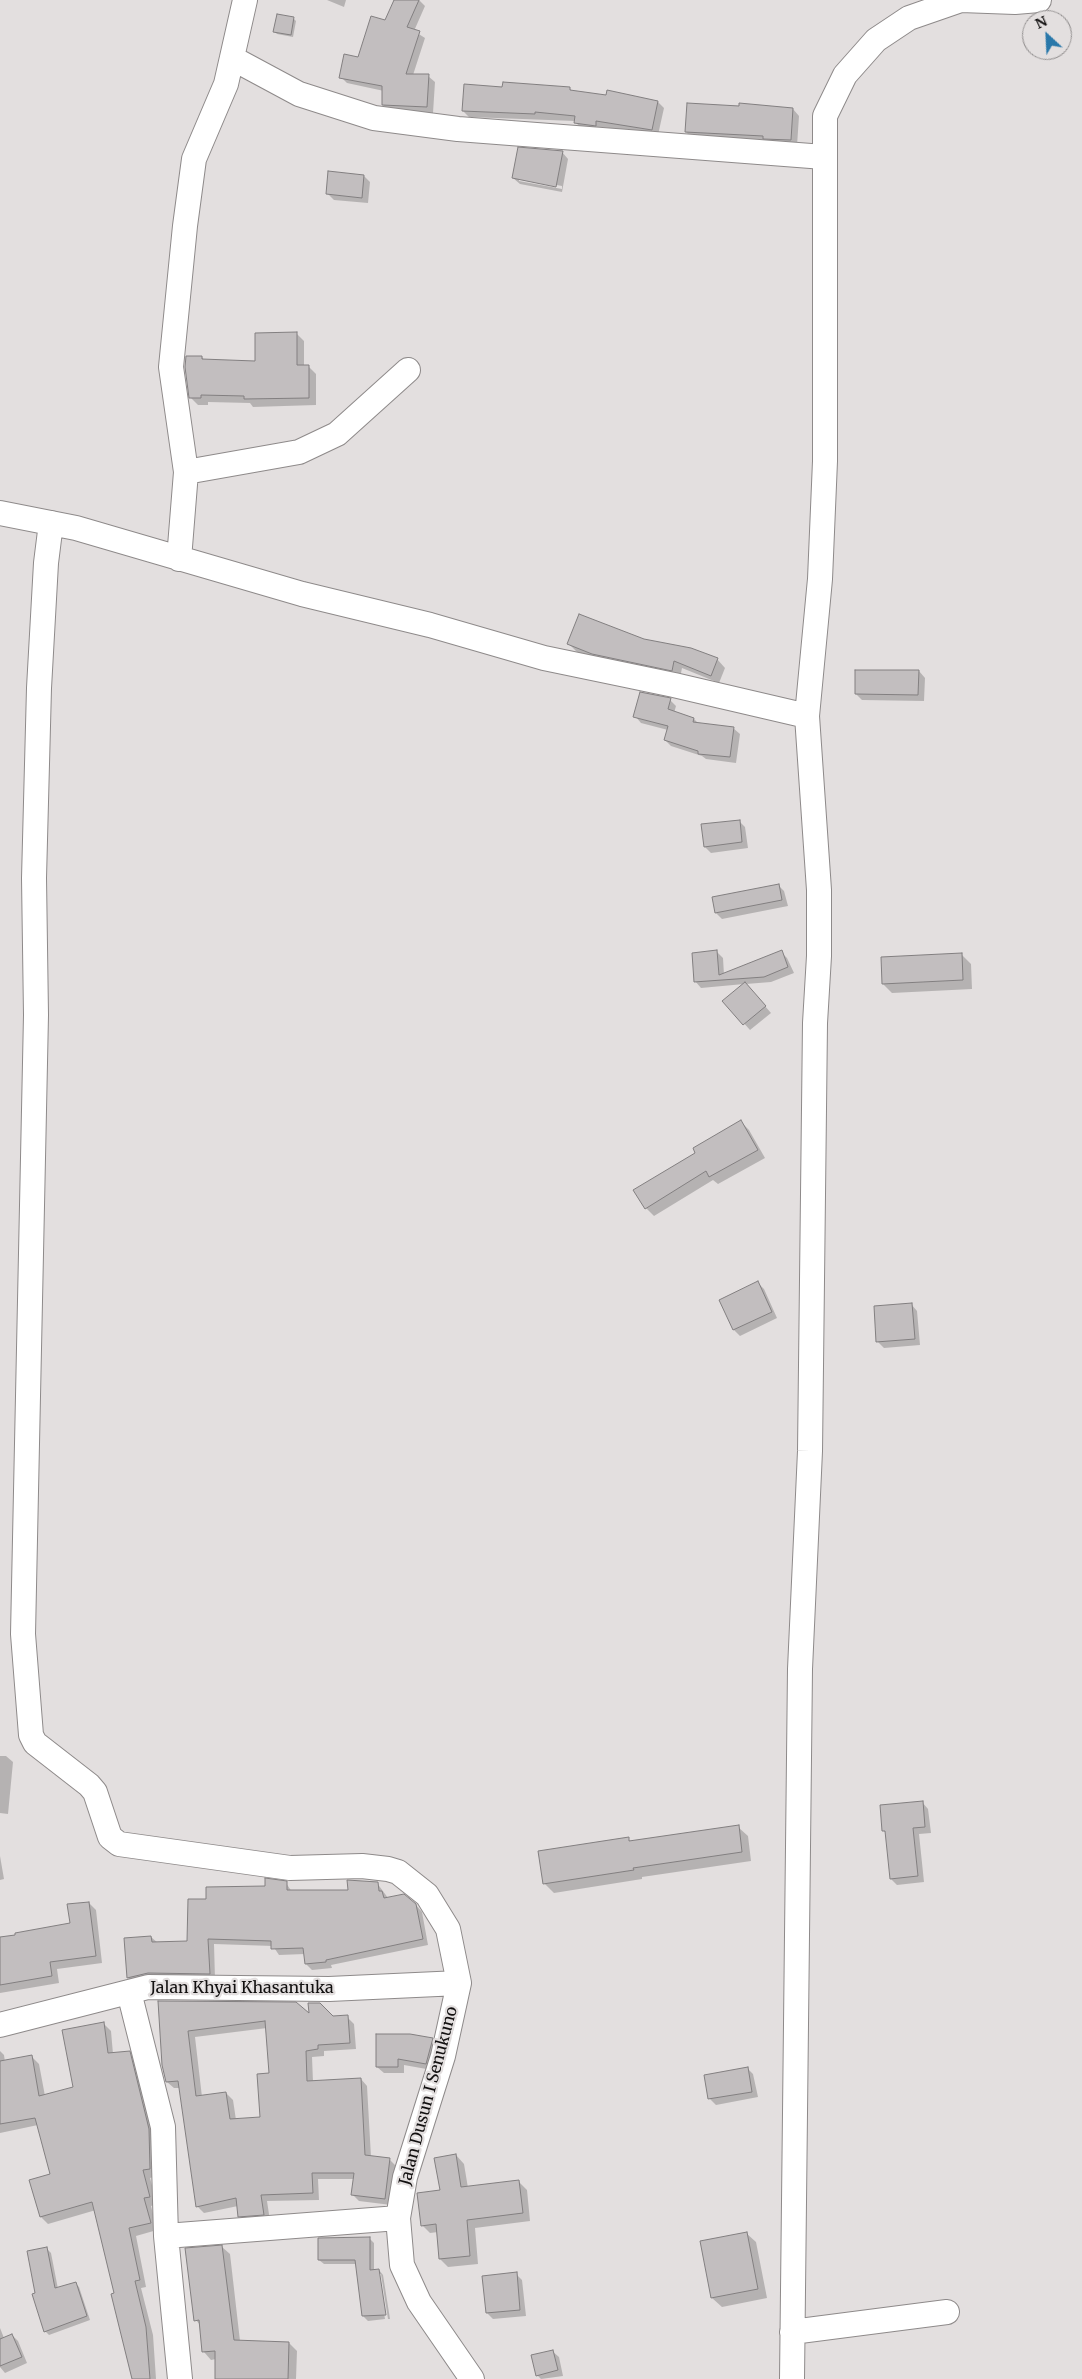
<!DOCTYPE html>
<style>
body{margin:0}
#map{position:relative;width:1082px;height:2379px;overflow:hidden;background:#e3dfdf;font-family:Merriweather,serif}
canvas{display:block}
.north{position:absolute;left:1022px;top:10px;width:50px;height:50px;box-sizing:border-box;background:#e3dfdf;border:1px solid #8f8c8c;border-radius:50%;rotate:335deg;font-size:14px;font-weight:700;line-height:20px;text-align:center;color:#121010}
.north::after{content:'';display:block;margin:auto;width:18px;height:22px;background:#2978aa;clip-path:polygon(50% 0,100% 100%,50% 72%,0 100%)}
</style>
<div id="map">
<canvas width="1082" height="2379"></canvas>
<div class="north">N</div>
</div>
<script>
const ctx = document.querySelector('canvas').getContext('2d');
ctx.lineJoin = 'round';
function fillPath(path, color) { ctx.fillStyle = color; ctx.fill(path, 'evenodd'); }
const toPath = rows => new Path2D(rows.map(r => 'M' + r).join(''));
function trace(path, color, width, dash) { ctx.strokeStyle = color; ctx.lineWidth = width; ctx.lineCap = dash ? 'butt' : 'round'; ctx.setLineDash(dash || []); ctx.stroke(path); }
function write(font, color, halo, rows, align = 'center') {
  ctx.font = font + ' Merriweather,serif'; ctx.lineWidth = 4.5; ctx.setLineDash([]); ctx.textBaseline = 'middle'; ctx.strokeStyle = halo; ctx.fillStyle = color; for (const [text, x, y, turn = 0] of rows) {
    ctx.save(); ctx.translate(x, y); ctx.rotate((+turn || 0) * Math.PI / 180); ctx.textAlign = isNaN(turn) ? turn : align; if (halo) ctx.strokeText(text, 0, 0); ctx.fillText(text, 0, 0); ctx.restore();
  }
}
fillPath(toPath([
 [327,0,346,0,344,7],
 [395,0,419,0,425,6,414,31,425,38,413,75,428,76,435,82,433,113,389,111,383,105,384,91,347,83,341,77,359,58,385,22],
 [293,18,296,21,293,37,277,34,275,32],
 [504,89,570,89,573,92,658,102,664,108,658,135,602,127,601,131,581,129,575,121,469,117,463,111],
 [793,109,799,116,797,146,692,138,686,132],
 [562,152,568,159,562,192,520,184,513,178],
 [519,178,562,186,562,189,519,181],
 [364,176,370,182,368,203,334,200,328,194],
 [297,334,304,341,304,366,308,366,316,374,316,405,253,407,250,403,208,402,208,405,198,405,190,397,202,357,204,360,256,362],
 [644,640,717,659,725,668,719,683,682,668,680,678,602,662,577,652,569,644],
 [919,671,925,678,924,701,862,700,856,694],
 [670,700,676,706,674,713,694,719,699,724,733,728,740,734,736,763,706,759,702,756,671,746,665,740,668,730,641,723,635,716],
 [739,821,745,827,748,848,711,853,705,847],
 [778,885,784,891,788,906,722,919,716,913],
 [717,952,723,958,724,975,781,952,787,958,794,973,771,982,746,984,771,1013,750,1030,724,1001,744,984,701,988,695,981],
 [961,954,971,964,972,989,892,993,883,984],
 [741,1122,749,1130,765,1158,718,1184,713,1180,654,1216,646,1208,697,1153],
 [758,1283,764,1289,777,1318,740,1336,734,1330,720,1300],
 [911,1304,917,1311,920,1345,884,1348,878,1342],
 [0,1756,6,1756,13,1762,8,1814,0,1813],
 [922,1802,928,1809,931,1833,919,1834,924,1882,897,1885,891,1879,887,1834,883,1830],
 [738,1827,748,1836,751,1861,642,1877,642,1879,554,1893,544,1883,628,1839,631,1842],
 [0,1856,4,1879,0,1880],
 [286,1883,292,1892,350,1891,377,1883,388,1898,416,1905,422,1912,428,1945,331,1965,332,1968,312,1970,306,1964,305,1954,279,1955,273,1946,214,1944,215,1979,134,1984,128,1978,151,1937,158,1943,188,1943,208,1901],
 [89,1903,96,1910,102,1963,57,1969,59,1983,0,1993,0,1938,71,1924],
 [159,2002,333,2018,347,2017,354,2024,356,2049,324,2051,324,2056,312,2057,313,2082,361,2079,367,2086,371,2157,389,2159,396,2166,391,2205,359,2201,353,2195,354,2179,318,2179,319,2200,267,2201,270,2221,246,2223,239,2216,238,2206,204,2213,197,2206,181,2088,174,2088,167,2082],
 [267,2028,271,2074,261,2118,236,2120,233,2100,226,2093,202,2097,195,2037],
 [103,2023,111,2031,113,2054,129,2052,137,2060,156,2137,157,2176,150,2178,157,2204,151,2206,157,2230,136,2236,146,2287,141,2288,153,2335,156,2379,132,2379,116,2294,96,2210,48,2224,41,2217,52,2175,38,2125,0,2133,0,2051,4,2055,5,2062,32,2057,39,2064,45,2096,74,2088],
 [432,2039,438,2046,432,2070,404,2065,404,2073,384,2073,377,2067],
 [747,2068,753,2074,758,2097,716,2105,710,2099],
 [456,2155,464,2164,468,2188,518,2181,527,2190,530,2221,475,2228,478,2264,448,2267,440,2259,438,2232,430,2233,422,2225,441,2191],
 [746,2233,756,2242,767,2298,722,2307,712,2298],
 [369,2238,374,2243,374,2271,379,2270,383,2275,390,2319,388,2319,381,2274,378,2274,385,2319,368,2321,363,2316,357,2264,324,2264,319,2260],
 [222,2247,230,2254,240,2341,289,2343,297,2351,296,2379,217,2379,216,2359,211,2360,204,2352,200,2325,196,2320],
 [47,2249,51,2253,58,2289,75,2283,79,2287,90,2320,49,2335,45,2331,36,2294],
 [516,2274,522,2280,526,2316,493,2319,487,2313],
 [0,2328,4,2338,12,2335,18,2341,27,2363,5,2373,0,2367],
 [552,2351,559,2357,563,2376,541,2379,537,2375]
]), '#0003');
const building = toPath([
 [394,0,419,0,407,27,420,31,406,74,429,74,427,107,382,105,382,86,339,78,344,54,358,57,371,16,385,20,394,0],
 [277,14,294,17,291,35,273,32,277,14],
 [503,82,570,87,570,90,606,95,607,90,658,101,652,130,596,121,596,126,574,123,575,116,535,112,535,114,462,111,464,84,502,87,503,82],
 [687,103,739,106,739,103,793,108,791,140,763,139,763,136,685,132,687,103],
 [518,147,563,151,556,187,512,178,518,147],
 [328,171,364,175,362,198,326,194,328,171],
 [297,332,297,365,309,365,309,398,244,399,244,396,201,395,201,398,189,398,185,367,186,356,202,356,202,359,255,361,255,333,297,332],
 [579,614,644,639,691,648,718,658,711,676,674,661,672,671,592,654,567,644,579,614],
 [855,670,919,670,918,695,855,694,855,670],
 [640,692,671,698,668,709,694,718,693,722,734,727,730,757,698,754,698,751,664,740,668,726,633,717,640,692],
 [740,820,742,842,704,847,701,824,740,820],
 [779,884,782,900,715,913,712,897,779,884],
 [717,950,719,975,782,950,788,967,764,977,694,982,692,953,717,950],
 [962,953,963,980,882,984,881,957,962,953],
 [745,982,766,1006,743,1025,722,1001,745,982],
 [741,1120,758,1150,709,1177,706,1171,645,1209,633,1190,695,1153,693,1148,741,1120],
 [758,1281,772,1312,733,1330,719,1300,758,1281],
 [912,1303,915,1339,876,1342,874,1306,912,1303],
 [923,1801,925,1827,913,1828,918,1876,890,1879,885,1831,882,1831,880,1805,923,1801],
 [739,1825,742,1852,633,1868,634,1870,543,1884,538,1851,629,1837,629,1841,739,1825],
 [265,1878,287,1881,287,1890,348,1890,347,1880,378,1882,379,1891,382,1891,384,1898,404,1894,416,1904,423,1939,326,1960,326,1962,305,1964,303,1948,271,1949,271,1941,208,1939,210,1974,148,1973,127,1978,124,1938,151,1936,152,1942,187,1941,188,1899,206,1899,206,1887,265,1886,265,1878],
 [89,1902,96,1956,50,1962,52,1976,0,1985,0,1937,15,1935,15,1933,70,1923,67,1904,89,1902],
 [158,2001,296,2002,309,2013,308,2003,320,2003,333,2016,348,2015,350,2043,318,2045,318,2049,306,2051,307,2081,361,2078,365,2155,390,2158,385,2199,351,2195,354,2173,312,2173,313,2193,261,2195,264,2215,238,2217,236,2198,196,2207,178,2081,166,2082,162,2065,158,2001],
 [265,2021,269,2073,257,2074,260,2117,230,2119,226,2092,196,2096,188,2031,265,2021],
 [104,2022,108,2053,130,2051,149,2129,150,2169,143,2170,150,2197,144,2198,151,2223,129,2228,140,2280,135,2281,146,2327,150,2379,132,2379,111,2294,114,2293,92,2202,40,2217,29,2180,50,2174,35,2118,0,2124,0,2061,32,2055,39,2096,73,2087,62,2030,104,2022],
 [376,2034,410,2034,433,2038,426,2064,398,2059,398,2067,376,2067,376,2034],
 [748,2067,752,2092,708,2099,704,2075,748,2067],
 [456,2154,461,2187,519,2180,523,2213,467,2220,470,2256,439,2259,436,2224,421,2226,417,2193,440,2190,434,2158,456,2154],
 [747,2232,758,2289,711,2298,700,2241,747,2232],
 [370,2237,370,2270,379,2269,386,2315,362,2316,355,2260,318,2260,318,2238,370,2237],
 [222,2245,234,2340,289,2342,288,2379,215,2379,215,2351,202,2352,199,2320,194,2321,185,2248,222,2245],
 [47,2247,55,2288,76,2282,87,2316,44,2332,32,2294,35,2293,27,2251,47,2247],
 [517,2272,520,2310,486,2313,482,2276,517,2272],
 [12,2334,22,2357,0,2366,0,2339,12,2334],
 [553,2350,558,2370,536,2376,531,2355,553,2350]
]);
fillPath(building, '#c2bebf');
trace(building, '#827f80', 1);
const minor = toPath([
 [232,58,299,94,374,118,458,129,824,157],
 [186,472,299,452,337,434,408,370],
 [0,513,76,528,302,594,430,625,544,658,674,685,807,716],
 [51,523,46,563,39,688,34,878,36,1015,23,1634,31,1735,35,1743,89,1785,95,1792,110,1837,119,1844,290,1868,362,1866,388,1869,398,1872,427,1895,448,1929,459,1983,443,2056,405,2177,398,2218,402,2265,419,2302,472,2379],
 [179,559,186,472,171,367,185,226,194,159,226,84,245,0],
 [129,1992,163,2127,166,2236,180,2379],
 [0,2025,148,1987,329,1989,459,1983],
 [166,2236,398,2218],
 [792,2332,947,2312],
 [792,2379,800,1669,810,1451,815,1023,819,956,819,890,807,716,820,579,825,461,825,116,845,75,876,40,909,18,961,0,1015,2,1039,0]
]);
trace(minor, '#8e8a8a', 26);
trace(minor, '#fff', 24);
write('16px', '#121010', '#e3dfdf', [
 ["Jalan Khyai Khasantuka",242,1988],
 ["Jalan Dusun I Senukuno",429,2096,-75]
]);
</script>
